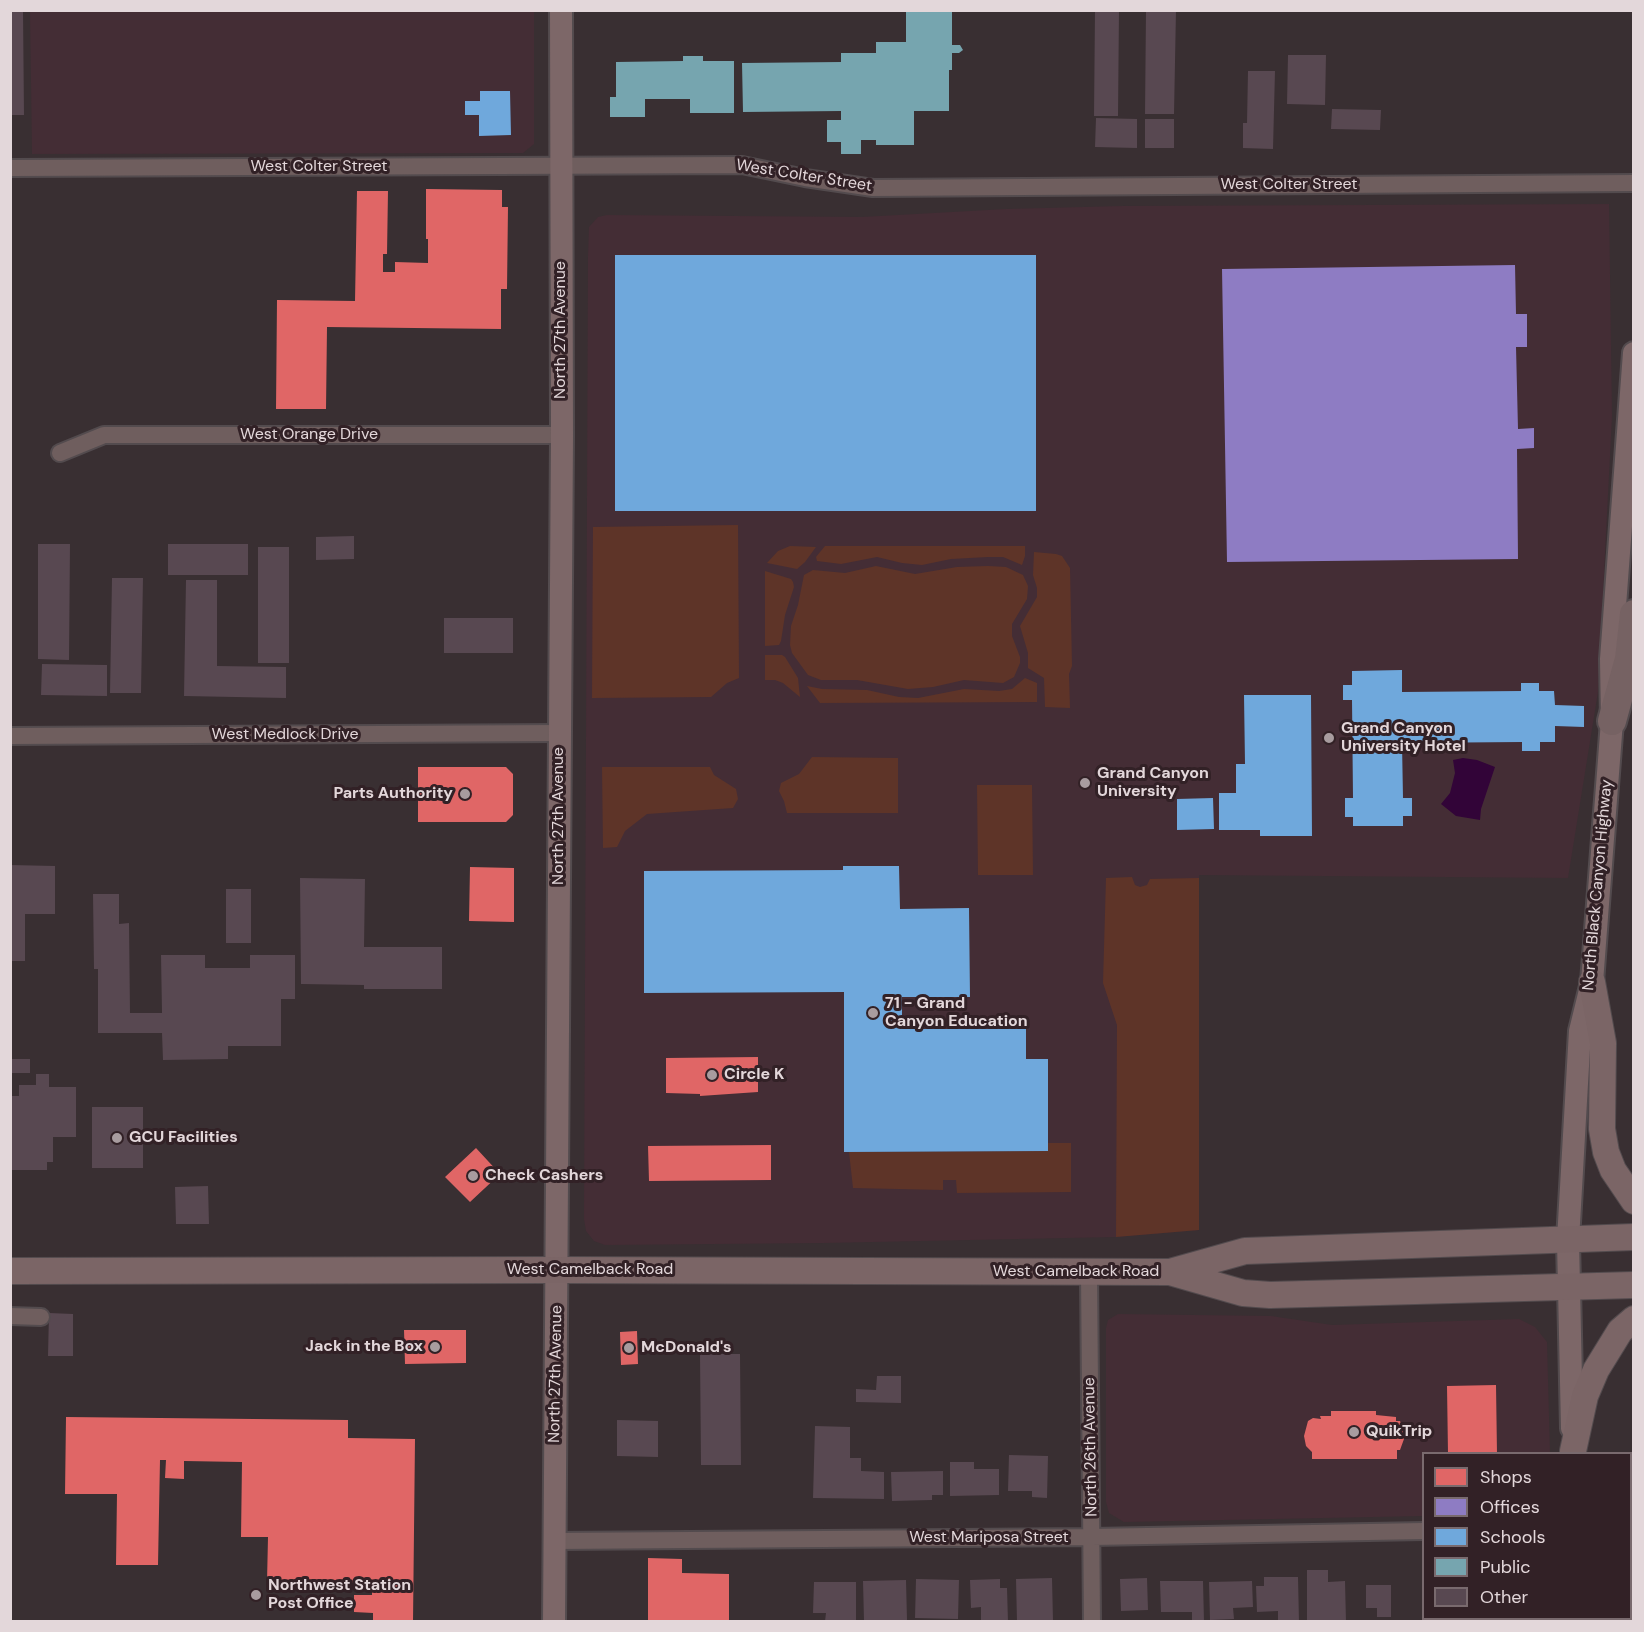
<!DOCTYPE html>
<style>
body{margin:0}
#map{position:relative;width:1644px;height:1632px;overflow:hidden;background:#392f32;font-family:"DM Sans",sans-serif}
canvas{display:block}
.frame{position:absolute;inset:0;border:12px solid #e3d7da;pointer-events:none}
.legend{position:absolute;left:1422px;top:1452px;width:210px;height:168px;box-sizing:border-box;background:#322126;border:2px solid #796a6e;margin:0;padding:8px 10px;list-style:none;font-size:18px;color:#e3d7da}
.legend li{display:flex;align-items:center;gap:12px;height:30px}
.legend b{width:30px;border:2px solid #796a6e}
</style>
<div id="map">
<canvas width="1644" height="1632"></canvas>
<div class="frame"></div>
<ul class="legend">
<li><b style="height:16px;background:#e06666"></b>Shops</li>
<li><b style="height:16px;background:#8e7cc3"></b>Offices</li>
<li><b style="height:16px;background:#6fa8dc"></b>Schools</li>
<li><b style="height:16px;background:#76a5af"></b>Public</li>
<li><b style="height:16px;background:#584851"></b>Other</li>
</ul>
</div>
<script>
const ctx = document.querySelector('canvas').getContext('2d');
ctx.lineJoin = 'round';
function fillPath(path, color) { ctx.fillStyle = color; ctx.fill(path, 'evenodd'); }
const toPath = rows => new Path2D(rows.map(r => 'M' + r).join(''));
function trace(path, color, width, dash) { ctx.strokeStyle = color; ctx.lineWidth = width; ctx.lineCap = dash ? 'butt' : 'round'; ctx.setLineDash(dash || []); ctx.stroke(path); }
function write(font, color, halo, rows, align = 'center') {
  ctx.font = font + ' "DM Sans",sans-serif'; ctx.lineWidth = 6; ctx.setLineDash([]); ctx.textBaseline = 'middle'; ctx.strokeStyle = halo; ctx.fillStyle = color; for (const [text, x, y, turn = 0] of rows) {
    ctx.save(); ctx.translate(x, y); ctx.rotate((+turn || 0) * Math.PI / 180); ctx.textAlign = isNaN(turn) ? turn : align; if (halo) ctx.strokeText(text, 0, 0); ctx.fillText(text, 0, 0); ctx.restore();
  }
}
fillPath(toPath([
 [30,11,534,11,534,144,523,153,32,154],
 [1609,204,1612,416,1598,692,1568,878,1199,875,1199,1230,1116,1237,824,1243,605,1245,594,1241,586,1231,584,1219,588,256,589,227,598,217,607,215,862,217,1006,209,1122,206],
 [1118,1314,1271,1316,1332,1325,1519,1319,1535,1327,1547,1342,1550,1453,1424,1454,1423,1516,1124,1522,1109,1513,1106,1502,1106,1328,1108,1320]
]), '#442d35');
fillPath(toPath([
 [738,525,739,678,727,683,711,697,592,698,593,527],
 [790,546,816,547,805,562,797,569,767,563,778,551],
 [825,546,1025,546,1025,556,1022,565,1003,557,988,557,951,559,922,565,902,563,877,557,841,564,817,561,816,557],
 [1034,552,1056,554,1062,556,1070,568,1072,666,1069,674,1070,708,1045,707,1044,678,1028,668,1028,653,1020,626,1037,597,1037,588,1033,575],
 [876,566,915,574,957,567,988,566,1006,567,1023,575,1028,586,1027,599,1012,624,1012,636,1020,657,1020,663,1014,677,1003,683,964,680,933,687,908,689,857,680,821,680,808,675,792,653,790,645,791,626,798,605,804,575,813,570,845,573],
 [765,571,791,579,793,582,794,587,785,615,781,641,779,645,765,646],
 [765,655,782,655,785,657,798,678,800,697,783,683,775,680,765,680],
 [1025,678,1037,683,1037,702,820,703,807,686,822,689,867,690,899,697,918,698,964,689,999,691,1012,689],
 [812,757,898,758,898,813,787,813,784,801,779,791,781,783,799,774],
 [602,767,710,767,714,775,736,789,738,799,733,808,647,814,625,831,617,847,603,848],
 [1032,785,1033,875,978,875,977,785],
 [1132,877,1135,885,1140,887,1147,885,1150,879,1199,878,1199,1230,1116,1237,1117,1025,1103,983,1106,878],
 [1048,1143,1071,1143,1071,1192,957,1193,956,1180,943,1180,943,1190,853,1188,849,1152,1048,1151]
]), '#5e3428');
fillPath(toPath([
 [1463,758,1477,760,1495,767,1481,809,1480,820,1456,816,1441,804,1450,793,1455,773,1453,760]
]), '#320438');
fillPath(toPath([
 [426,189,502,190,502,207,508,207,507,289,501,289,501,329,327,327,326,409,276,409,277,300,355,301,357,191,388,191,387,254,383,254,383,272,395,272,395,262,428,263,428,239,426,239],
 [418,767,506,767,513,774,513,815,506,822,418,822],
 [470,867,514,868,514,922,469,921],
 [758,1057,758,1092,700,1096,700,1094,666,1093,666,1058],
 [771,1145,771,1180,649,1181,648,1146],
 [476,1148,500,1174,470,1202,445,1177],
 [404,1330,466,1330,466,1363,405,1364],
 [637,1331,638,1364,621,1365,620,1332],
 [1496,1385,1497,1454,1448,1454,1447,1386],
 [1331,1411,1376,1411,1376,1415,1396,1417,1396,1421,1400,1421,1403,1428,1404,1439,1400,1450,1397,1450,1397,1459,1312,1459,1312,1452,1306,1446,1304,1436,1308,1421,1313,1418,1321,1419,1320,1416,1331,1416],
 [66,1417,348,1420,348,1438,415,1439,413,1622,373,1622,373,1613,354,1612,354,1595,372,1595,372,1583,267,1582,268,1537,241,1537,242,1462,184,1461,184,1479,165,1478,166,1460,160,1460,158,1565,116,1565,117,1494,65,1494],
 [648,1558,682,1559,682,1573,729,1574,729,1622,648,1622]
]), '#e06666');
fillPath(toPath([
 [1515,265,1516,314,1527,314,1527,347,1516,347,1518,429,1534,428,1534,448,1517,449,1518,559,1227,562,1222,269]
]), '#8e7cc3');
fillPath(toPath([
 [480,91,510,91,511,135,479,136,479,115,465,115,465,101,480,101],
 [615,255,1036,255,1036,511,615,511],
 [1402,670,1402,692,1521,691,1521,683,1539,683,1539,691,1554,691,1555,705,1584,706,1584,727,1555,726,1555,742,1540,742,1540,751,1522,751,1522,742,1402,743,1403,798,1412,798,1412,816,1403,816,1403,826,1353,826,1353,817,1345,817,1345,798,1353,798,1352,700,1343,700,1343,685,1352,685,1352,671],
 [1244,695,1311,695,1312,836,1260,836,1260,830,1219,830,1219,793,1236,793,1236,764,1245,764],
 [1213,798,1214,829,1177,830,1177,799],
 [843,866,899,866,900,909,969,908,970,997,902,997,902,1029,1026,1029,1026,1059,1048,1059,1048,1151,844,1152,844,992,644,993,644,871,843,870]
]), '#6fa8dc');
fillPath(toPath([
 [906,11,952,11,952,45,960,45,963,50,959,53,952,53,952,70,949,70,949,111,914,111,914,145,876,145,876,140,861,140,861,154,841,154,841,142,827,142,827,120,841,120,841,111,743,112,742,63,841,62,841,53,876,53,876,42,906,42],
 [683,56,703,56,703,61,734,61,734,113,690,113,690,99,645,99,645,117,610,117,610,97,616,97,616,62,683,61]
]), '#76a5af');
fillPath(toPath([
 [10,10,23,10,24,115,10,115],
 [1095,10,1119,10,1118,116,1094,116],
 [1146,10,1176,10,1174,114,1145,114],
 [1288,55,1326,55,1325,105,1287,104],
 [1248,71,1275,71,1273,149,1243,148,1243,123,1247,123],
 [1332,109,1381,110,1380,130,1331,129],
 [1096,118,1137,119,1137,148,1095,147],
 [1145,119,1174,119,1174,148,1145,148],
 [354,536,354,559,316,560,316,537],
 [38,544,70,544,69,660,38,659],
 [168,544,248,544,248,575,168,575],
 [258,547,289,547,289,663,258,663],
 [112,578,143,578,141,693,110,693],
 [186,580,217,580,217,666,286,667,286,698,184,696],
 [444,618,513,618,513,653,444,653],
 [42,664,107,665,107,696,41,695],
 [10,865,55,866,55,914,25,914,25,961,10,961],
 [300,878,365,879,364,947,442,947,442,989,364,989,364,985,301,984],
 [226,889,251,889,251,943,226,943],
 [93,894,119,894,119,924,129,923,130,1013,162,1013,161,955,205,955,205,968,250,968,250,955,295,955,295,999,281,999,281,1046,228,1046,228,1059,163,1060,162,1033,98,1033,98,969,94,969],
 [10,1059,30,1059,30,1073,10,1073],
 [36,1074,49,1074,49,1087,76,1087,76,1137,53,1137,53,1162,47,1162,47,1170,10,1170,10,1149,12,1149,10,1096,19,1096,19,1085,36,1085],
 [92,1107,143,1107,143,1168,92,1168],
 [208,1186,209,1224,176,1224,175,1187],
 [49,1313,73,1314,73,1356,48,1356],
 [700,1354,740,1354,741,1465,701,1465],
 [877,1376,901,1376,901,1403,856,1402,856,1389,876,1390],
 [617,1420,658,1421,658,1457,617,1456],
 [815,1426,850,1427,850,1458,861,1458,861,1471,884,1472,884,1499,813,1498],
 [1009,1455,1048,1456,1047,1498,1032,1497,1032,1491,1008,1491],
 [950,1462,974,1462,974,1469,999,1469,999,1495,950,1496],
 [943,1471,943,1495,932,1495,932,1500,892,1501,891,1472],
 [1307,1570,1328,1570,1328,1582,1345,1581,1346,1622,1307,1622],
 [1264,1577,1298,1577,1299,1622,1278,1622,1278,1611,1257,1612,1256,1586,1264,1586],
 [1052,1578,1053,1621,1017,1622,1016,1579],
 [1147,1578,1148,1610,1121,1611,1120,1579],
 [916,1579,959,1580,958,1619,915,1618],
 [1000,1579,1000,1588,1007,1588,1008,1622,981,1622,981,1607,971,1608,970,1580],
 [906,1580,907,1620,864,1621,863,1581],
 [1160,1581,1203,1581,1204,1622,1192,1622,1192,1612,1161,1612],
 [1252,1581,1253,1607,1233,1608,1234,1619,1210,1620,1209,1582],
 [814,1582,856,1582,856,1622,825,1621,826,1613,813,1613],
 [1366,1585,1391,1585,1391,1617,1377,1617,1377,1608,1366,1608]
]), '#584851');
const street = toPath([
 [10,168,742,165,805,178,873,188,1634,183],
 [60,453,104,435,562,435],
 [10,736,560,733],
 [1089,1272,1092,1622],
 [10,1316,41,1317],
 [554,1541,1092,1537,1424,1531]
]);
const secondary = toPath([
 [1572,1428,1568,1240,1580,1031,1592,982,1612,721,1611,659,1634,353],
 [1575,1618,1575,1622],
 [554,1622,562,435,561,10]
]);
const primary = toPath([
 [1592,982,1603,1043,1602,1129,1606,1152,1613,1170,1634,1201],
 [10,1271,557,1270,1170,1272,1243,1293,1270,1295,1634,1285],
 [1170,1272,1245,1251,1634,1237],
 [1573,1451,1585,1396,1596,1370,1620,1331,1634,1319]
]);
const highway = toPath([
 [1612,721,1629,659,1634,614]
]);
trace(street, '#534b4e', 20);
trace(secondary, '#534b4e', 26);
trace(primary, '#534b4e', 28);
trace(highway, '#534b4e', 32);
trace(street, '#6f5e5e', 16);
trace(secondary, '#7d6768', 22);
trace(primary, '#7b6566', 26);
trace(highway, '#766263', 28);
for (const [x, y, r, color] of [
 [1329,738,6,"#a89c9f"],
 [1085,783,6,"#a89c9f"],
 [465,794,6,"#a89c9f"],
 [873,1013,6,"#a89c9f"],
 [712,1075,6,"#a89c9f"],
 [117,1138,6,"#a89c9f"],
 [473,1176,6,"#a89c9f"],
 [435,1347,6,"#a89c9f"],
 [629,1348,6,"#a89c9f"],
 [1354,1432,6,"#a89c9f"],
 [256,1595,6,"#a89c9f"]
]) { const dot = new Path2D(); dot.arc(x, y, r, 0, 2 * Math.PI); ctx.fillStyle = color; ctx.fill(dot); trace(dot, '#322126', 2); }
write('16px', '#e3d7da', '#322126', [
 ["West Colter Street",319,167],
 ["West Colter Street",804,176,9],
 ["West Colter Street",1289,185],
 ["North 27th Avenue",561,330,-90],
 ["West Orange Drive",309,435],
 ["West Medlock Drive",285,735],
 ["North 27th Avenue",559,816,-90],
 ["North Black Canyon Highway",1598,885,-85],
 ["West Camelback Road",590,1270],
 ["West Camelback Road",1076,1272],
 ["North 27th Avenue",556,1374,-89],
 ["North 26th Avenue",1091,1447,-91],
 ["West Mariposa Street",989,1538]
]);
write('bold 16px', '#e3d7da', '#322126', [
 ["Grand Canyon",1341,729],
 ["University Hotel",1341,747],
 ["Grand Canyon",1097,774],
 ["University",1097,792],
 ["Parts Authority",453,794,"right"],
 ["71 - Grand",885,1004],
 ["Canyon Education",885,1022],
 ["Circle K",724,1075],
 ["GCU Facilities",129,1138],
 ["Check Cashers",485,1176],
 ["Jack in the Box",423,1347,"right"],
 ["McDonald's",641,1348],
 ["QuikTrip",1366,1432],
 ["Northwest Station",268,1586],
 ["Post Office",268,1604]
], 'left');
</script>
